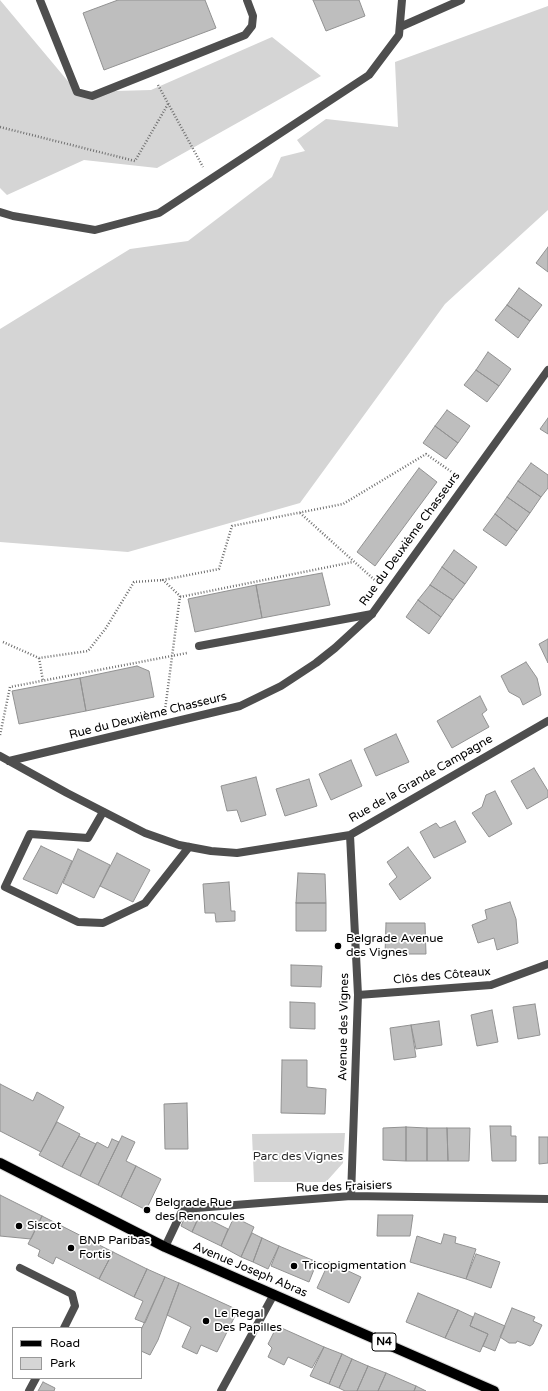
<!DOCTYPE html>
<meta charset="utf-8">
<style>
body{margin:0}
#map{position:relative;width:548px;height:1391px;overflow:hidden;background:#fff;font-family:"Varela Round",sans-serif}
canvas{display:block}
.legend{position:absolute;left:12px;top:1327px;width:130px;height:52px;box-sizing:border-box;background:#fff;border:1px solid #999;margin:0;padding:5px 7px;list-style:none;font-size:12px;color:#000}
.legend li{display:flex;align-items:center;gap:8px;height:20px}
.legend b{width:20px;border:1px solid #999}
</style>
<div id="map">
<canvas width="548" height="1391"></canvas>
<ul class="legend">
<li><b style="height:5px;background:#000"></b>Road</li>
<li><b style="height:11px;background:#d5d5d5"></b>Park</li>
</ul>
</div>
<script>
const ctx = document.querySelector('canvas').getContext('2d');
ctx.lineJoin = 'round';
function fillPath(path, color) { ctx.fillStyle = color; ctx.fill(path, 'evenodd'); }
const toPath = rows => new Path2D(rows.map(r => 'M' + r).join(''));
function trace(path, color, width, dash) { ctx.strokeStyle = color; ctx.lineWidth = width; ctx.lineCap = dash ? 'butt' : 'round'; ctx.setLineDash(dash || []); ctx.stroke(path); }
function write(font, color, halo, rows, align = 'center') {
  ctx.font = font + ' "Varela Round",sans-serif'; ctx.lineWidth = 3.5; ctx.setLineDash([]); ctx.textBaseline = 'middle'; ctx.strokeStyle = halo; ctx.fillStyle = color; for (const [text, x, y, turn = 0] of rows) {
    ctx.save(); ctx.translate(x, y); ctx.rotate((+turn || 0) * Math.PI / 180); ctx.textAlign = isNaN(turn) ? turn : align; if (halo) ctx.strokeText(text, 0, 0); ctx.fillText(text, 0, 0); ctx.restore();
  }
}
fillPath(toPath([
 [0,0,77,92,151,90,272,37,321,76,157,168,84,160,7,195,0,188],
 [548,6,548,210,445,304,300,503,128,552,0,542,0,329,130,249,188,241,272,177,281,157,305,151,297,140,326,119,398,127,395,62],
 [345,1133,343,1163,326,1182,254,1182,252,1134]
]), '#d5d5d5');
const building = toPath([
 [118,0,205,0,216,28,104,70,83,13,118,0],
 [313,0,359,0,365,16,326,31,313,0],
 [548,247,548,272,536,263,548,247],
 [519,288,542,305,530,321,507,305,519,288],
 [507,305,530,321,518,338,495,320,507,305],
 [488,352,511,369,499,386,476,370,488,352],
 [476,370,499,386,487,402,464,385,476,370],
 [447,410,470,426,458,443,435,426,447,410],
 [548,418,548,434,540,429,548,418],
 [435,426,458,443,446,459,423,443,435,426],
 [531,463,548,475,548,488,541,497,518,481,531,463],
 [419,468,437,482,375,566,357,552,419,468],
 [518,481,541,497,530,513,507,497,518,481],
 [507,497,530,513,517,531,495,514,507,497],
 [495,514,517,531,506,546,483,530,495,514],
 [454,550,477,567,465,584,442,567,454,550],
 [442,567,465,584,453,600,430,585,442,567],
 [322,573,330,605,262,618,256,585,322,573],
 [256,585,262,618,195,632,188,599,256,585],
 [430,585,453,600,441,617,418,600,430,585],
 [418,600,441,617,429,634,406,617,418,600],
 [548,639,548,663,539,644,548,639],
 [526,662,537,678,541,695,523,705,520,698,509,692,501,676,526,662],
 [137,666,149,671,154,697,86,711,80,678,137,666],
 [80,678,86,711,19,724,12,691,80,678],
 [480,696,487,710,482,714,489,727,452,748,437,721,480,696],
 [396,734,409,762,376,776,364,749,396,734],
 [351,760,362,786,331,800,319,774,351,760],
 [534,768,548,791,548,797,527,809,511,781,534,768],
 [256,777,266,815,241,822,237,810,227,811,221,786,256,777],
 [309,779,317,806,285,816,276,789,309,779],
 [495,791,512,824,489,837,472,813,482,807,486,795,495,791],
 [455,821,466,842,434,858,420,832,436,823,440,828,455,821],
 [41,846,72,861,57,894,23,879,41,846],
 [408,847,431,878,400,900,389,884,397,877,387,862,408,847],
 [78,849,110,865,94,898,63,883,78,849],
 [117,853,150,870,133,902,100,886,117,853],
 [298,873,325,874,326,903,296,903,298,873],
 [229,882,231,911,235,911,235,921,216,922,215,913,205,913,203,884,229,882],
 [510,902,516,919,518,943,497,950,494,938,478,943,472,925,487,919,485,910,510,902],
 [296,903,326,903,326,931,296,931,296,903],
 [386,923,425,923,426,954,385,954,386,923],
 [291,965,322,966,321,987,291,986,291,965],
 [290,1002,315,1003,315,1029,290,1028,290,1002],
 [535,1004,540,1035,518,1039,513,1007,535,1004],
 [492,1010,498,1042,477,1046,471,1015,492,1010],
 [439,1021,442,1045,416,1049,411,1025,439,1021],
 [411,1025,416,1057,394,1060,390,1028,411,1025],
 [282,1060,307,1060,307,1087,326,1089,325,1114,281,1113,282,1060],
 [0,1084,33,1101,37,1092,64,1107,41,1152,0,1131,0,1084],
 [187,1103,188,1149,165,1149,164,1104,187,1103],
 [57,1122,80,1134,62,1167,39,1155,57,1122],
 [490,1126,511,1126,511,1136,516,1136,516,1161,492,1161,490,1126],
 [406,1127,406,1161,383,1160,383,1128,406,1127],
 [406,1127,427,1128,427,1161,406,1161,406,1127],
 [427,1128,447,1128,448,1161,427,1161,427,1128],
 [447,1128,470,1128,469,1161,448,1161,447,1128],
 [79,1136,96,1144,80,1176,62,1167,79,1136],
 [122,1136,135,1142,126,1161,136,1166,121,1197,98,1185,122,1136],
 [539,1137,548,1137,548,1163,539,1164,539,1137],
 [112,1139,119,1142,98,1185,80,1176,97,1142,108,1148,112,1139],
 [136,1166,161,1179,146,1210,121,1197,136,1166],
 [0,1195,42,1216,31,1239,0,1236,0,1195],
 [187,1213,200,1213,192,1232,181,1226,187,1213],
 [200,1215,228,1229,221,1246,192,1232,200,1215],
 [378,1215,413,1215,410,1236,377,1236,378,1215],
 [42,1216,113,1252,99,1279,56,1257,53,1264,38,1256,40,1250,28,1244,42,1216],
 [234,1217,254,1227,241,1257,221,1246,234,1217],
 [252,1233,262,1238,253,1262,241,1257,252,1233],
 [444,1234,456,1237,455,1243,476,1249,466,1279,410,1262,417,1236,441,1244,444,1234],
 [262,1238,279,1246,268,1269,253,1262,262,1238],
 [279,1246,317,1262,309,1282,271,1266,279,1246],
 [113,1252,147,1269,134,1297,99,1279,113,1252],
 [476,1254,500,1262,491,1288,466,1279,476,1254],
 [329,1262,361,1277,349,1303,317,1288,329,1262],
 [147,1269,165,1277,145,1323,135,1319,143,1301,134,1297,147,1269],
 [165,1277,179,1283,158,1340,150,1355,141,1351,141,1330,165,1277],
 [179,1283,238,1310,217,1352,201,1345,197,1354,182,1347,191,1327,167,1315,179,1283],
 [418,1293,458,1310,445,1338,406,1322,418,1293],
 [512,1308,535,1317,533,1321,542,1325,533,1344,530,1346,517,1341,516,1343,509,1343,500,1337,512,1308],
 [458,1310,473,1317,470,1326,488,1334,480,1352,445,1338,458,1310],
 [475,1313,505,1326,495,1351,483,1346,488,1334,470,1326,475,1313],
 [277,1326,324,1347,312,1368,288,1357,284,1365,268,1357,272,1348,268,1344,277,1326],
 [324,1347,342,1354,329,1384,310,1376,324,1347],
 [342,1354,352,1359,339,1388,329,1384,342,1354],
 [352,1359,368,1366,357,1391,345,1391,339,1388,352,1359],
 [368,1366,386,1373,378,1391,357,1391,368,1366],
 [386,1373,416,1386,414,1391,378,1391,386,1373],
 [43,1382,55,1388,54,1391,38,1391,43,1382],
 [416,1386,426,1391,414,1391,416,1386]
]);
fillPath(building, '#bebebe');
trace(building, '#929292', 1);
const primary = toPath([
 [0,1163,165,1247,494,1391]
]);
trace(primary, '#dbdbdb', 12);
trace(toPath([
 [158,85,203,167],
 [0,127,135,161,168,104],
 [300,513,378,583],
 [180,597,353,562],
 [3,642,39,658,88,651,106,628,134,582,163,580],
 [39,658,43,681],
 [165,710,180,596,163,580,219,569,232,526,343,504,426,454,456,475],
 [0,735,10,687,187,653]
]), '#707070', 2.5, [1, 2]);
trace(toPath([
 [40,0,77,92,92,96,245,35,252,26,253,16,247,0],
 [400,27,461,0],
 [0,212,13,216,95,230,159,213,369,75,399,35,402,0],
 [199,646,372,614],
 [103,812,88,838,30,834,5,887,78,922,103,923,145,903,189,847]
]), '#4e4e4e', 8);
trace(toPath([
 [0,756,67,793,145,833,179,845,211,851,237,853,350,835,548,721],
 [9,761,240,706,281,686,316,663,335,648,372,614,548,370],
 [350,835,358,995,351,1196],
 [358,995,491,985,548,964],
 [165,1247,183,1209,351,1196,548,1199],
 [20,1268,72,1294,75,1306,64,1328],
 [29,1391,36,1378],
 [221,1391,274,1294]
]), '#4e4e4e', 8);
trace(primary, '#000', 10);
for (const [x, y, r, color] of [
 [338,946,4,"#000"],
 [147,1210,4,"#000"],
 [19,1226,4,"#000"],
 [71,1248,4,"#000"],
 [294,1266,4,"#000"],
 [206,1321,4,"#000"]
]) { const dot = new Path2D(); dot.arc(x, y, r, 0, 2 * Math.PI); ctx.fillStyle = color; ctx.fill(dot); trace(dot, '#fff', 1.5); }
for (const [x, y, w] of [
 [384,1342,24]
]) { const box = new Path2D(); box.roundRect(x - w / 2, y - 9, w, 18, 3); ctx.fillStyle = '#fff'; ctx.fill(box); trace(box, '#000', 1); }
write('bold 11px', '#000', null, [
 ["N4",384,1342]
]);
write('12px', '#000', '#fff', [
 ["Rue du Deuxième Chasseurs",410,539,-54],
 ["Rue du Deuxième Chasseurs",148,716,-14],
 ["Rue de la Grande Campagne",421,779,-30],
 ["Clôs des Côteaux",442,976,-5],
 ["Avenue des Vignes",344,1027,-89],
 ["Rue des Fraisiers",344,1187,-2],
 ["Avenue Joseph Abras",250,1270,23]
]);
write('12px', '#000', '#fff', [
 ["Belgrade Avenue",346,939],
 ["des Vignes",346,953],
 ["Belgrade Rue",155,1203],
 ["des Renoncules",155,1217],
 ["Siscot",27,1226],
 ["BNP Paribas",79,1241],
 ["Fortis",79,1255],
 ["Tricopigmentation",302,1266],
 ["Le Regal",214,1314],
 ["Des Papilles",214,1328]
], 'left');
write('12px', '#2c2c2c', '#fff', [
 ["Parc des Vignes",298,1157]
]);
</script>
